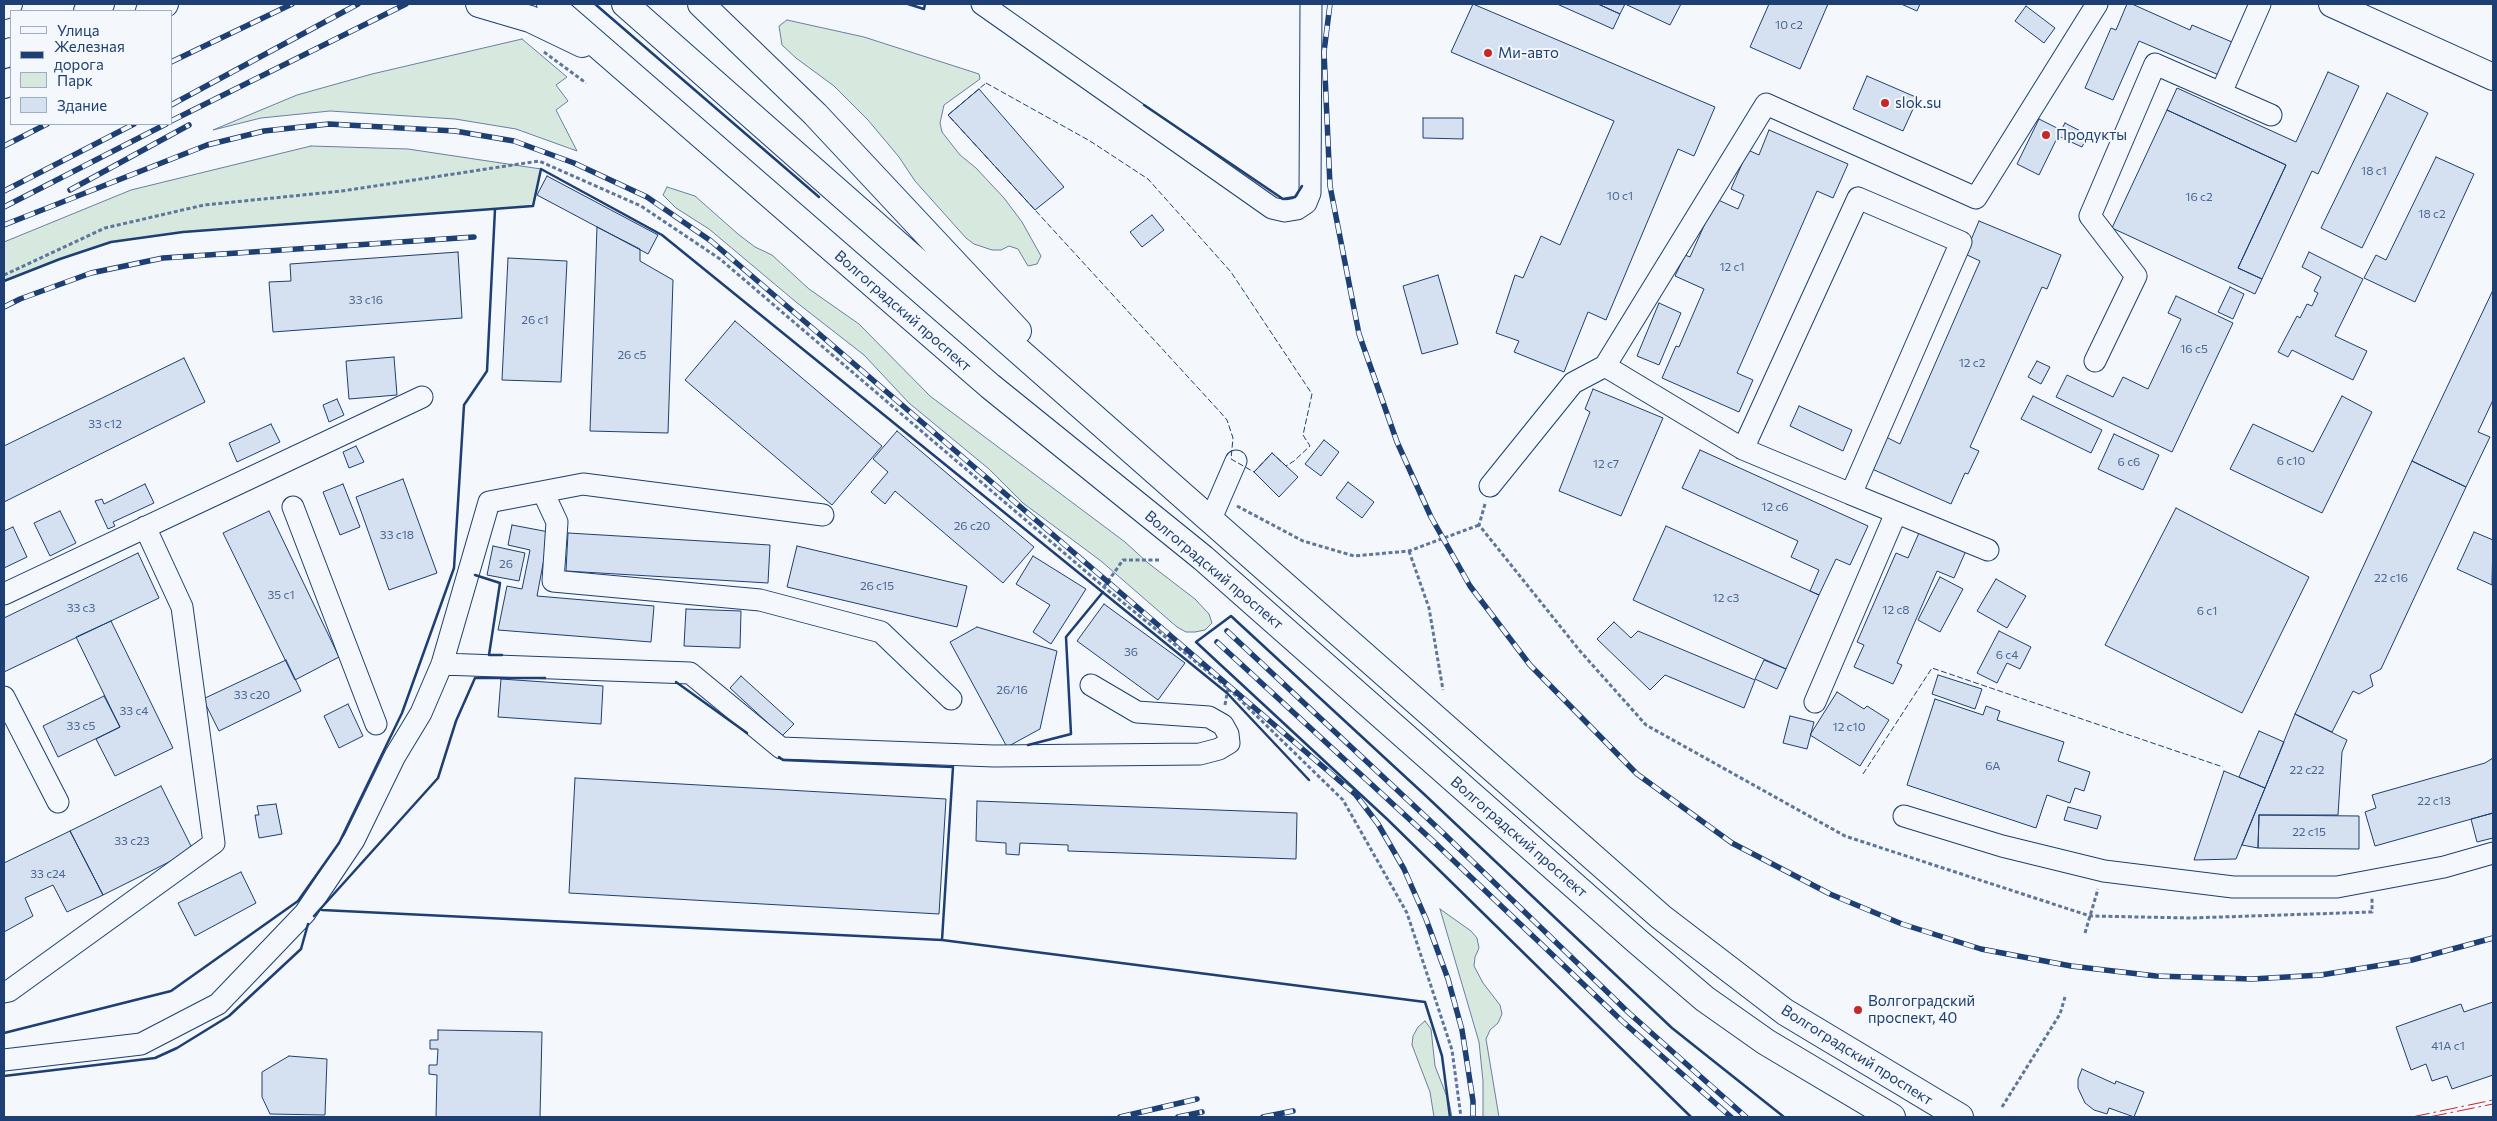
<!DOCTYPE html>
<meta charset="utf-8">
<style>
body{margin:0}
#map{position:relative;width:2497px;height:1121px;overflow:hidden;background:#f4f7fb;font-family:Commissioner,sans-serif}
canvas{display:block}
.frame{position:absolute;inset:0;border:5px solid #1d3f73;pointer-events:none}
.legend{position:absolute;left:10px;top:10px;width:162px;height:115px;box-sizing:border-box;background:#f4f7fb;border:1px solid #9eadc5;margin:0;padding:6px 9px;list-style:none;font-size:15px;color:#1d3f73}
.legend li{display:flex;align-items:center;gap:10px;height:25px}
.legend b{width:25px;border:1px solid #9eadc5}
</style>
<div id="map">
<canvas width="2497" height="1121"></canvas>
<div class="frame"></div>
<ul class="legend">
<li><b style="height:6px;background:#f4f7fb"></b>Улица</li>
<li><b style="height:6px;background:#1d3f73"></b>Железная дорога</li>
<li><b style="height:14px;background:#d7e8df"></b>Парк</li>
<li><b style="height:14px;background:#d5e0f0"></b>Здание</li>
</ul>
</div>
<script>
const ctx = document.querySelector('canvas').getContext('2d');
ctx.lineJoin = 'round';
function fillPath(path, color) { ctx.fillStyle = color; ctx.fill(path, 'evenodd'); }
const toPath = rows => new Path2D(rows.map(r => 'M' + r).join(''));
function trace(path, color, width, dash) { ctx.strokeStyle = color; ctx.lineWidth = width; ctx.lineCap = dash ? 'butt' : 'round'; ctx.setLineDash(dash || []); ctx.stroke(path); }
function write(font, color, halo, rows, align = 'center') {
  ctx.font = font + ' Commissioner,sans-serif'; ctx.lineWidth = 4; ctx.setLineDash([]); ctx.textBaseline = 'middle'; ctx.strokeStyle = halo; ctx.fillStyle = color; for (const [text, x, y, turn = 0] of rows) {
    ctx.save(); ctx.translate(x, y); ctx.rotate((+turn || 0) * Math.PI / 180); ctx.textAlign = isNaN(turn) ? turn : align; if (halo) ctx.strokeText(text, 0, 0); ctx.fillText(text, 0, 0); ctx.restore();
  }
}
const green = toPath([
 [787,20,864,37,979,74,980,79,944,105,940,123,942,132,960,155,976,168,1004,198,1022,222,1041,256,1037,264,1028,266,1018,249,1009,246,1001,250,992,250,974,244,966,238,915,181,899,157,868,120,834,86,796,58,782,45,779,26,787,20],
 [522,39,567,77,556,85,568,101,556,110,577,151,516,129,455,119,330,111,261,118,213,130,297,95,372,74,522,39],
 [311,146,408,149,541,169,533,206,183,232,111,242,60,259,4,281,4,242,131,190,311,146],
 [667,187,695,196,738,234,755,247,772,255,809,289,859,324,930,396,1125,542,1148,563,1195,599,1209,614,1212,623,1205,630,1195,632,1186,632,1177,627,1101,561,1023,503,989,469,909,403,864,355,796,302,709,229,676,208,663,195,667,187],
 [1440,909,1471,931,1477,938,1479,948,1475,957,1474,966,1483,983,1500,1005,1502,1014,1498,1023,1490,1030,1486,1039,1499,1117,1483,1117,1483,1081,1479,1042,1440,909],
 [1425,1021,1431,1029,1435,1066,1449,1102,1452,1117,1434,1117,1430,1092,1412,1045,1413,1036,1418,1027,1425,1021]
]);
fillPath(green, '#d7e8df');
trace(green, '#687fa3', 1);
const building = toPath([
 [1473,4,1715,107,1694,156,1678,149,1606,320,1588,312,1564,372,1514,352,1519,341,1496,333,1515,275,1523,278,1541,236,1560,245,1614,121,1451,52,1473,4],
 [1557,4,1598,4,1620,14,1613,29,1557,4],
 [1598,4,1625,4,1620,14,1598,4],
 [1625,4,1681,4,1670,25,1625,4],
 [1769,4,1828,4,1800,69,1750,47,1769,4],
 [1901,4,1920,4,1917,11,1901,4],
 [2127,4,2132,4,2190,30,2192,25,2232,42,2219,75,2139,41,2113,100,2085,88,2111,28,2116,30,2127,4],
 [2026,6,2055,28,2044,43,2015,21,2026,6],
 [2328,72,2359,86,2318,174,2312,171,2262,279,2238,268,2286,165,2167,110,2177,88,2296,142,2328,72],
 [1867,76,1918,98,1903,131,1853,109,1867,76],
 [979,89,1064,187,1035,210,948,115,979,89],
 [2387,93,2428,113,2362,248,2321,228,2387,93],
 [2167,110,2286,165,2238,268,2262,279,2255,294,2112,228,2167,110],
 [1423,118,1463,118,1463,139,1423,138,1423,118],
 [2039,119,2061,130,2039,175,2017,164,2039,119],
 [2065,123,2088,135,2082,147,2058,136,2065,123],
 [1769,130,1848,164,1833,198,1817,191,1737,373,1753,380,1739,412,1662,378,1676,346,1679,347,1704,289,1675,276,1685,255,1690,257,1716,199,1738,209,1744,195,1731,189,1748,150,1759,155,1769,130],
 [2436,157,2474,174,2415,302,2364,278,2376,255,2386,260,2436,157],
 [547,176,658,235,648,254,537,195,547,176],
 [1152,215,1164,230,1142,247,1130,232,1152,215],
 [1979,221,2061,255,2047,289,2042,287,1970,447,1979,451,1968,474,1965,473,1951,504,1872,469,1886,437,1900,444,1980,261,1965,254,1979,221],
 [597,227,640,249,640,261,673,280,668,433,590,431,597,227],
 [458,252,462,318,273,332,269,282,291,281,290,264,458,252],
 [2309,252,2363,279,2335,336,2367,351,2353,380,2292,350,2288,357,2278,352,2297,316,2300,318,2307,304,2312,306,2318,293,2314,291,2321,277,2302,267,2309,252],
 [508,258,567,261,561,382,502,380,508,258],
 [1438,275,1458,344,1422,354,1403,286,1438,275],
 [2230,287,2244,294,2233,319,2218,312,2230,287],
 [2493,290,2493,400,2478,432,2490,437,2466,487,2412,461,2493,290],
 [2176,296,2233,323,2172,452,2056,397,2067,375,2113,397,2123,377,2148,389,2181,319,2168,313,2176,296],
 [1659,303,1681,313,1659,365,1637,356,1659,303],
 [735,321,882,446,832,505,685,380,735,321],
 [394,357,397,395,349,399,346,361,394,357],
 [184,358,205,402,4,502,4,446,184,358],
 [2037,361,2050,367,2041,384,2028,377,2037,361],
 [1593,389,1663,418,1621,516,1559,491,1590,412,1585,409,1593,389],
 [2033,396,2102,430,2091,453,2021,419,2033,396],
 [2342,396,2372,412,2322,513,2230,469,2253,424,2313,452,2342,396],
 [337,399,344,415,329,422,323,405,337,399],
 [1799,406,1852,430,1843,451,1790,426,1799,406],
 [271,424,280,442,237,462,229,443,271,424],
 [897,431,1034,547,1003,583,895,491,885,504,871,492,888,472,873,459,897,431],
 [2114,434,2159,455,2143,490,2098,469,2114,434],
 [1324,440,1339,452,1321,476,1305,464,1324,440],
 [356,446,364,462,349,468,343,452,356,446],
 [1700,450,1868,526,1850,565,1836,559,1819,595,1810,591,1819,570,1791,557,1798,541,1682,488,1700,450],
 [1272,453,1298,477,1279,497,1254,472,1272,453],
 [2412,461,2466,487,2381,669,2370,675,2373,686,2359,694,2353,691,2332,732,2295,714,2412,461],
 [403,479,437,573,389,590,356,497,403,479],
 [1348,482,1374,502,1362,518,1336,498,1348,482],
 [145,484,154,503,113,522,115,526,108,529,95,501,102,499,104,504,145,484],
 [343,484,360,527,340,535,323,492,343,484],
 [2176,508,2309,577,2242,713,2105,645,2176,508],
 [60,511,76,543,50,556,34,523,60,511],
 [269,511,339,657,295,680,223,533,269,511],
 [512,525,549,532,537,596,654,606,651,642,498,630,507,586,522,589,530,550,508,545,512,525],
 [1666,526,1819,595,1786,669,1633,600,1666,526],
 [1922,526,1968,546,1954,578,1937,571,1897,663,1902,665,1893,684,1854,667,1864,645,1857,642,1896,553,1908,558,1922,526],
 [13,527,27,557,4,568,4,531,13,527],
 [2474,532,2493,540,2492,585,2457,569,2474,532],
 [568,533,770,545,768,583,566,571,568,533],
 [493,546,525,553,519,581,487,575,493,546],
 [797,546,967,586,957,627,787,587,797,546],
 [138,553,159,598,4,672,4,618,138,553],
 [1033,556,1086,589,1051,644,1033,632,1050,605,1016,584,1033,556],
 [1940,577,1963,589,1940,632,1918,620,1940,577],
 [1996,579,2026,596,2007,628,1977,611,1996,579],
 [1104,604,1185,663,1158,700,1077,641,1104,604],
 [686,609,741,611,740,648,684,646,686,609],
 [111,621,173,748,115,776,96,739,120,727,76,637,111,621],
 [1614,622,1631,638,1638,631,1755,680,1744,708,1665,675,1650,690,1597,639,1614,622],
 [977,627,1057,651,1040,729,1007,747,950,642,977,627],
 [1999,631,2031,647,2020,669,2007,663,1997,683,1977,673,1999,631],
 [286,660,301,691,219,731,203,699,286,660],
 [1764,660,1786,669,1777,689,1755,679,1764,660],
 [1938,675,1982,689,1975,709,1932,694,1938,675],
 [741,676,794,724,782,736,730,688,741,676],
 [501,679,603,686,601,724,498,717,501,679],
 [1837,692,1864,709,1867,706,1889,720,1860,766,1810,735,1837,692],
 [104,696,120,727,58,757,43,726,104,696],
 [1935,699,1983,715,1986,706,2000,711,1997,720,2064,742,2058,761,2090,772,2084,791,2075,788,2070,803,2047,795,2036,828,1907,785,1935,699],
 [348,704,363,736,339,748,324,716,348,704],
 [2295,714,2347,740,2342,752,2338,815,2259,815,2258,848,2242,845,2295,714],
 [1790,716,1814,722,1807,749,1783,743,1790,716],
 [2259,731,2284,742,2265,788,2239,777,2259,731],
 [2493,758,2493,813,2375,846,2365,812,2376,808,2372,795,2485,763,2493,758],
 [2224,771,2265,788,2236,859,2194,860,2224,771],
 [575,778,946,799,939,914,569,893,575,778],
 [161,786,193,850,103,895,70,831,161,786],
 [977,801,1297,813,1296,859,1068,851,1068,845,1020,843,1019,855,1006,854,1006,843,976,841,977,801],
 [276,804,282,834,259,838,255,815,259,815,257,806,276,804],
 [2068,807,2101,816,2097,829,2064,820,2068,807],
 [2493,813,2493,838,2477,842,2471,819,2493,813],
 [2259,815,2359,816,2359,849,2258,848,2259,815],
 [70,831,103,895,67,912,53,885,25,898,33,916,4,932,4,863,70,831],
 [241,872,256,903,195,936,178,903,241,872],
 [2493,1002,2493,1075,2452,1089,2447,1076,2432,1081,2426,1064,2411,1070,2396,1027,2461,1004,2464,1012,2493,1002],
 [438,1030,542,1032,540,1117,436,1117,437,1075,429,1074,429,1065,437,1065,438,1049,430,1049,430,1040,438,1040,438,1030],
 [289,1056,327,1059,325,1115,270,1114,262,1097,262,1072,289,1056],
 [2082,1069,2115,1084,2116,1081,2144,1092,2134,1117,2109,1108,2107,1114,2094,1110,2085,1103,2078,1088,2078,1079,2082,1069]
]);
fillPath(building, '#d5e0f0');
trace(building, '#1d3f73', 1);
const minor = toPath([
 [982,4,1272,208,1285,211,1297,209,1306,203,1310,193,1311,4],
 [2221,93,2271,115],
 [1858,198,1961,242,1851,494,1743,449,1858,198],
 [2095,361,2136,276,2090,216,2155,64,2221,93,2260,4],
 [1605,366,1743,449],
 [1490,486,1573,383,1605,366,1766,104,1976,198,2097,4],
 [543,492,557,522,553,581,760,600,881,632,951,699],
 [1851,494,1988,550],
 [293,507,376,724],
 [1210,521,1236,461],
 [4,594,422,397],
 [442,664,690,673,781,748,994,756,1200,754,1219,749,1229,743,1228,734,1223,725,1209,717,1137,712,1091,685],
 [4,697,58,802],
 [1815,702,1896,513],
 [1904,816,2002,846,2104,871,2233,887,2337,887,2444,867,2493,853],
 [4,992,9,991,214,843,182,607,145,527],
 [4,1060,141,1044,218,1004,305,913,354,840,395,756,421,713,442,664,489,502,583,484,823,515]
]);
const major = toPath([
 [479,4,530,19,582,44],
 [550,4,990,386,1203,558,1637,941,1705,999,1766,1042,1892,1117],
 [625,4,1661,917,1785,1012,1960,1117],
 [701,4,815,114,1018,331],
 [2332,4,2493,77],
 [4,6,9,4],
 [87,11,101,4],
 [149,11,165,4],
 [4,55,11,51],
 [4,85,11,81]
]);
trace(minor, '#1d3f73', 23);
trace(major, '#1d3f73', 28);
trace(toPath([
 [544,52,586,83],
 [4,275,105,228,204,205,342,191,539,161,641,206,720,259,1104,587,1228,688,1343,800,1407,913,1452,1050,1461,1117],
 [1485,504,1479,525,1580,651,1646,725,1845,836,2090,916,2191,918,2372,912,2372,898],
 [1237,506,1303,541,1354,556,1409,551,1479,525],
 [1409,551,1429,608,1443,690],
 [1104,587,1123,560,1161,560],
 [1225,705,1228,688],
 [2085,933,2098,889],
 [2002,1107,2060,1014,2065,997]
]), '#5e769c', 3, [4, 2.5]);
trace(minor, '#f4f7fb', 21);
trace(major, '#f4f7fb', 26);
const rail = toPath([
 [1330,4,1324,52,1330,186,1359,334,1397,442,1431,517,1470,586,1530,665,1637,774,1732,843,1830,894,1902,924,1981,949,2071,966,2156,976,2252,979,2321,975,2412,960,2493,938],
 [171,62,292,4],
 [171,105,358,4],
 [171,121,406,4],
 [4,146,47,124],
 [70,190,189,125],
 [4,191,134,124],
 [4,207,166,124],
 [4,225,207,145,264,131,329,124,455,131,514,141,574,163,647,197,711,241,1356,795,1378,824,1404,869,1426,919,1448,979,1462,1030,1473,1101,1473,1117],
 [4,307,20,299,91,273,163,258,474,237],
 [1227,631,1441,831,1629,1013,1746,1117],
 [1217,642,1433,841,1622,1021,1731,1117],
 [1120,1117,1197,1099],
 [1178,1117,1202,1112],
 [1263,1117,1293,1111]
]);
trace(rail, '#1d3f73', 5.5);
trace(rail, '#f4f7fb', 4, [11]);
trace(toPath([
 [986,83,1090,141,1148,179,1231,272,1312,394,1303,435,1310,446,1294,461,1286,466,1272,453,1254,472,1231,459,1233,438,1227,420,1221,413,948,115,986,83],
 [1863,774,1932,668,2223,767]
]), '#1d3f73', 1, [6, 2.5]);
trace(toPath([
 [595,4,819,197],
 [908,4,924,9,925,4],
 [1144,105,1283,199,1295,197,1302,186],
 [4,281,60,259,111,242,183,232,533,206,541,169,662,235,1227,693,1309,780],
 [475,575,500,583,489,655,502,655],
 [676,682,747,733],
 [1028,745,1071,734,1066,637,1103,592],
 [779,757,783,760,953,767,942,940],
 [322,910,942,940,1425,1002,1442,1056,1450,1117],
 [314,916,438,778,456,721,475,678,545,678],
 [4,1033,171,991,298,901,339,843,402,713,454,568,464,405,487,371,495,209],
 [4,1076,155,1058,177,1048,229,1016,301,949,308,924],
 [1691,1117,1387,819,1196,642,1231,616,1425,795,1672,1028,1784,1117]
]), '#1d3f73', 2.5);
trace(toPath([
 [2412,1117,2493,1100],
 [2429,1117,2493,1104]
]), '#c62828', 1, [18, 4, 2.5, 4]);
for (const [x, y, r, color] of [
 [1488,53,5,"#c62828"],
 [1885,103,5,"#c62828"],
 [2046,135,5,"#c62828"],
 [1858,1010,5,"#c62828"]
]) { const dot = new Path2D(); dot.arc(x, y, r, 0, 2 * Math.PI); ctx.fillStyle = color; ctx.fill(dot); trace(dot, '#f4f7fb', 2); }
write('12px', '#4b6792', null, [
 ["10 с2",1789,25],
 ["18 с1",2374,171],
 ["10 с1",1620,196],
 ["16 с2",2199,197],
 ["18 с2",2432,214],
 ["12 с1",1732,267],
 ["33 с16",366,300],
 ["26 с1",535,320],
 ["16 с5",2194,349],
 ["26 с5",632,355],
 ["12 с2",1972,363],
 ["33 с12",105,424],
 ["6 с10",2291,461],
 ["6 с6",2129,462],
 ["12 с7",1606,464],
 ["12 с6",1775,507],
 ["26 с20",972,526],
 ["33 с18",397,535],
 ["26",506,564],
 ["22 с16",2391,578],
 ["26 с15",877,586],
 ["35 с1",281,595],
 ["12 с3",1726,598],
 ["33 с3",81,608],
 ["12 с8",1896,610],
 ["6 с1",2207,611],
 ["36",1131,652],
 ["6 с4",2007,655],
 ["26/16",1012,690],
 ["33 с20",252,695],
 ["33 с4",134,711],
 ["33 с5",81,726],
 ["12 с10",1849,727],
 ["6А",1993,766],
 ["22 с22",2307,770],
 ["22 с13",2434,801],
 ["22 с15",2309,832],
 ["33 с23",132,841],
 ["33 с24",48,874],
 ["41А с1",2448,1046]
]);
write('15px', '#1d3f73', '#f4f7fb', [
 ["Ми-авто",1498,53],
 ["slok.su",1895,103],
 ["Продукты",2056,135],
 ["Волгоградский",1868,1001],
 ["проспект, 40",1868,1018]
], 'left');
write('15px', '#1d3f73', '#f4f7fb', [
 ["Волгоградский проспект",903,311,41],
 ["Волгоградский проспект",1214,570,40],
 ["Волгоградский проспект",1519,837,41],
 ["Волгоградский проспект",1857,1055,32]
]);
</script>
